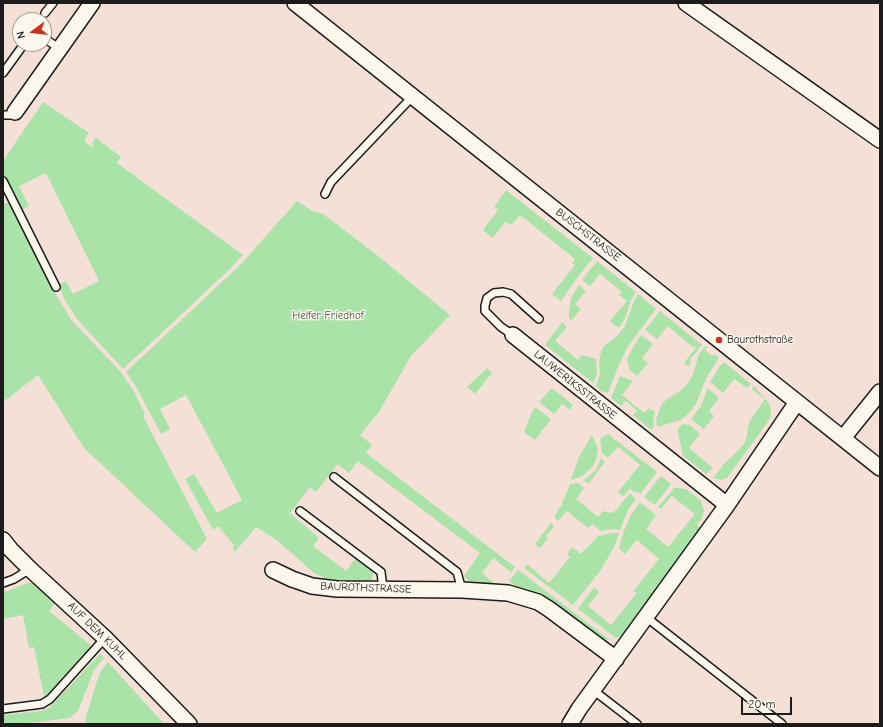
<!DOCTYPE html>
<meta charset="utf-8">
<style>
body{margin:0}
#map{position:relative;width:883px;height:727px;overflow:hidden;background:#f4e0d7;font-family:"Comic Neue",sans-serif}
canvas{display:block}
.frame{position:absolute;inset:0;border:4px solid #1c1c1c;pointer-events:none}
.north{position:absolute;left:12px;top:12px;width:40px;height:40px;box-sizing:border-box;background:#fbf7ec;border:1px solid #a29f99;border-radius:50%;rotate:255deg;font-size:11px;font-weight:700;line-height:16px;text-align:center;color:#1c1c1c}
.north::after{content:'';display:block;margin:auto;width:14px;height:18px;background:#c8321e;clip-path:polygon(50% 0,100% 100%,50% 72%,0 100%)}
.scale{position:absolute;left:741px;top:697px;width:51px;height:18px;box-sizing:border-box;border:2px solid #1c1c1c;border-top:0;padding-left:5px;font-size:12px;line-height:14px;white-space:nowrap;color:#1c1c1c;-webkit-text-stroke:3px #fbf7ec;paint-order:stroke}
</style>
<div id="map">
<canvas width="883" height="727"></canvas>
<div class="frame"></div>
<div class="north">N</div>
<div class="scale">20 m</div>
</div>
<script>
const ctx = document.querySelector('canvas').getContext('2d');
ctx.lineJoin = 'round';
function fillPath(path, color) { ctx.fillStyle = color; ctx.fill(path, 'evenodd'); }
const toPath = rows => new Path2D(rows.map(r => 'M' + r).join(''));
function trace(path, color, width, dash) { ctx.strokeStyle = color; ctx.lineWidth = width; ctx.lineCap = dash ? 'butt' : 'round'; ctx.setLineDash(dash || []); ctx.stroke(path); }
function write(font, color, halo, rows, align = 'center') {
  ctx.font = font + ' "Comic Neue",sans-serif'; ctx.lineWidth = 3; ctx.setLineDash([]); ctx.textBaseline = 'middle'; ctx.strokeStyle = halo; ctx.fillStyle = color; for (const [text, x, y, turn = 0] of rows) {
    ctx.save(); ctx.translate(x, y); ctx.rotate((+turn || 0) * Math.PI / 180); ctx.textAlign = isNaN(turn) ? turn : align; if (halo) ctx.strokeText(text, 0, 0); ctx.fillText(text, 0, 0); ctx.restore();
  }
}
fillPath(toPath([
 [43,102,89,133,85,138,85,142,93,148,92,143,96,138,121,157,117,163,243,255,229,270,123,369,77,319,66,302,58,285,66,281,73,294,99,281,46,173,19,186,29,206,21,210,3,173,3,161],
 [506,190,593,258,576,279,561,301,552,294,575,265,572,263,575,259,520,215,511,225,505,222,493,238,483,230,498,210,494,207],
 [297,201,311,210,323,214,377,255,450,315,411,356,379,412,360,435,372,445,366,453,515,567,511,572,493,558,482,573,494,583,470,583,464,576,480,553,358,461,349,473,338,464,316,492,310,487,290,513,319,538,313,546,346,571,356,558,373,572,372,581,331,581,314,573,278,541,256,527,235,552,233,549,234,545,218,526,213,530,185,479,194,474,217,513,242,500,186,395,160,409,170,429,161,434,135,385,126,372,241,264],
 [3,202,4,204,10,202,57,296,70,318,75,324,120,371,134,391,145,414,143,416,207,539,195,552,84,448,38,375,3,402,3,348,5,346,3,341],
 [597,261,636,292,631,300,625,319,619,328,610,321,627,301,619,295,622,292,600,274,590,286,582,280],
 [579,285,586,291,575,304,581,309,571,321,569,317,569,310,571,298],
 [638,294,656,309,628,346,618,367,608,393,601,391,596,386,600,375,599,362,601,352,604,346,618,335,625,326,634,301],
 [660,311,697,341,698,343,699,342,702,344,695,354,691,358,689,367,684,363,697,346,694,347,690,345,668,326,657,339,645,330],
 [562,322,567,327,555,341,578,360,582,355,596,359,597,374,593,383,545,345],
 [641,335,653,344,642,358,648,363,637,376,630,370,627,360,632,349],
 [705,346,707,347,705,350,712,356,714,354,719,358,707,376,696,404,690,412,681,420,657,427,656,420,661,405,667,399,683,389,692,377,699,354],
 [724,362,751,384,747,388,734,379,723,393,710,382,720,366],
 [486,369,488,369,492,373,475,394,467,387],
 [620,376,633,381,622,395,644,413,649,408,655,412,653,421,654,428,650,429,633,415,637,411,626,401,621,406,611,398],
 [754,386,769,403,771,412,771,416,767,423,727,478,721,480,713,478,725,463,739,450,744,444,747,436,749,422,765,399,753,390,752,388],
 [552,388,573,405,570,410,562,404,554,414,539,402],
 [708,388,719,398,709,411,714,416,704,429,691,419,701,406],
 [535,407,551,419,535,440,524,432,530,416],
 [683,424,690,425,700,434,689,448,713,468,706,474,683,456,678,432,678,428],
 [608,434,657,472,640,494,638,491,636,493,630,489,623,496,618,492,640,465,618,447,608,458,602,453,600,439],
 [592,435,598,449,596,460,593,466,585,474,580,477,571,480,579,457],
 [601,458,605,462,588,484,584,480,596,470],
 [661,476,671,484,655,505,644,497],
 [578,483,584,488,576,499,598,517,603,511,611,513,615,511,630,493,636,499,628,510,620,530,614,529,600,531,593,524,588,528,567,511,558,521,554,517,561,506,570,484],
 [675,487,678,488,686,489,701,501,704,511,702,518,697,525,701,528,623,635,616,638,578,609,594,587,599,592,588,606,611,625,637,593,633,591,659,559,637,540,625,554,619,548,625,528,630,517,640,502,656,515,646,529,668,547,695,514,672,496,661,509,658,507],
 [551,523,554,526,546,536,548,538,540,548,535,544],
 [611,533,619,533,615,545,601,570,573,605,524,568,527,564,549,583,570,557,567,554,572,547,581,554,598,536],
 [518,570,610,640,603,639,551,600,540,594,516,586,509,581],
 [34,582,57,601,49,611,93,647,48,695,44,696,34,647,29,648,23,615,3,619,3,592,8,591,24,584],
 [100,654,104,658,94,670,78,711,70,718,21,724,3,724,3,715,42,711,50,707],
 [108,662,139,696,164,724,85,724,85,720,100,672]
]), '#aae3a8');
const lane = toPath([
 [45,13,53,3],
 [44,38,60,49],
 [3,73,24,44],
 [3,115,10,115,15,112],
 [3,181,56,287],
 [325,194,331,182,413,96],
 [513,335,501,327,485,311,485,306,487,298,494,293,503,292,511,294,539,319],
 [334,477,457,572,462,590],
 [300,511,381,572,383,589],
 [3,583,14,579,30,569],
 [646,617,782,724],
 [593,690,637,724],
 [3,709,42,704,50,699,105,638]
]);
const street = toPath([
 [295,3,880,468],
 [686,3,880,140],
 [15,112,92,3],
 [513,335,727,505],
 [843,438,880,392],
 [3,540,11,550,30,569,105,638,189,724],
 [273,570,292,579,312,586,337,589,462,590,508,593,538,602,549,609,616,659],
 [570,724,579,709,727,505,797,402]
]);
trace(lane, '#1c1c1c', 10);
trace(street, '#1c1c1c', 18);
trace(lane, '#fbf7ec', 7);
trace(street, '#fbf7ec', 15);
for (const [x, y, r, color] of [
 [719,340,4,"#c8321e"]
]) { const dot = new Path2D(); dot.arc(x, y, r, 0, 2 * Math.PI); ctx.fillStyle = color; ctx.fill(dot); trace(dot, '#fbf7ec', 1.5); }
write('11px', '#1c1c1c', '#fbf7ec', [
 ["BUSCHSTRASSE",588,235,38],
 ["LAUWERIKSSTRASSE",575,385,39],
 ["BAUROTHSTRASSE",366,588,2],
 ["AUF DEM KUHL",97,631,44]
]);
write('11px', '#475846', '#fbf7ec', [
 ["Helfer Friedhof",328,316]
]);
write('11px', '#1c1c1c', '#fbf7ec', [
 ["Baurothstraße",727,340]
], 'left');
</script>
